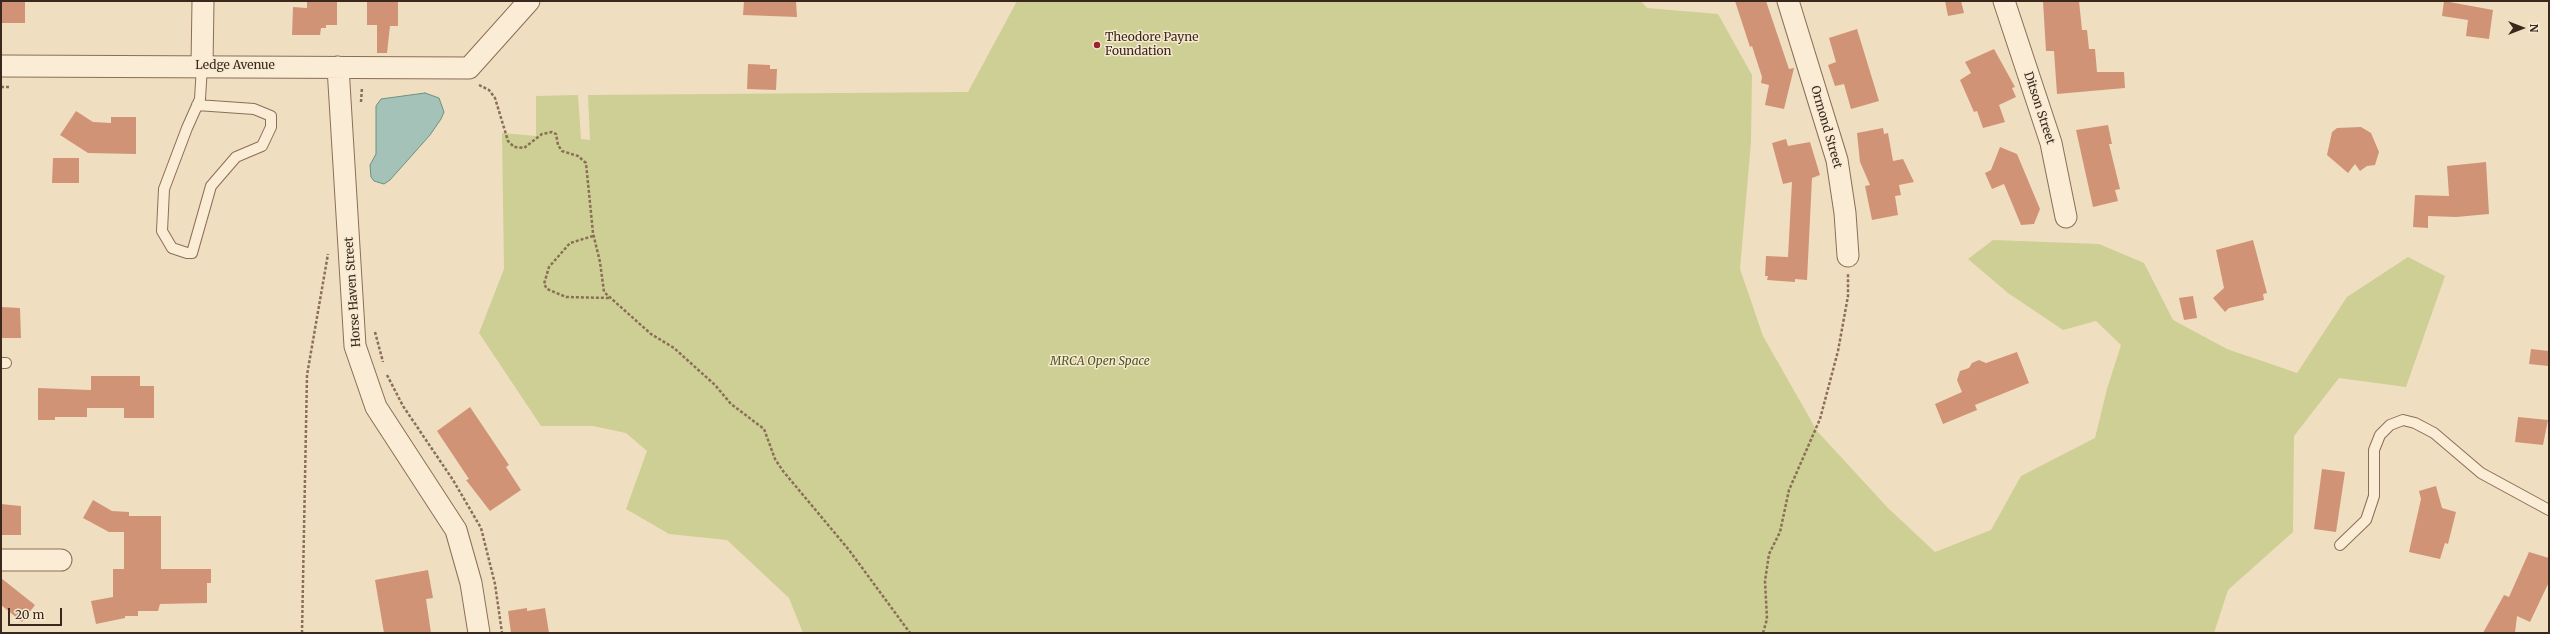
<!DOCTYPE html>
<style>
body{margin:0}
#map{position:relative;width:2550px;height:634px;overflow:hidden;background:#f0dec1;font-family:Merriweather,serif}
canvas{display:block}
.frame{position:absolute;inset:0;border:2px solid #3a281d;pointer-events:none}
.north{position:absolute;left:2502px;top:8px;width:40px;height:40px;-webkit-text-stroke:3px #f7e9d1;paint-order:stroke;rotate:90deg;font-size:11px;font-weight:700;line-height:16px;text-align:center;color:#3a281d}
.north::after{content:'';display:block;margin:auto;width:14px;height:18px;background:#3a281d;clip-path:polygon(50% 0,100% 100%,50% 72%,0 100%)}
.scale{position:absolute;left:8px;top:608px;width:54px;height:18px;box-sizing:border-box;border:2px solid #3a281d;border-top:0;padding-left:5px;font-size:12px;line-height:14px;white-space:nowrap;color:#3a281d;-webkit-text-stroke:3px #f7e9d1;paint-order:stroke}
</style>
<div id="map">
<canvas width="2550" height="634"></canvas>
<div class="frame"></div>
<div class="north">N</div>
<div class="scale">20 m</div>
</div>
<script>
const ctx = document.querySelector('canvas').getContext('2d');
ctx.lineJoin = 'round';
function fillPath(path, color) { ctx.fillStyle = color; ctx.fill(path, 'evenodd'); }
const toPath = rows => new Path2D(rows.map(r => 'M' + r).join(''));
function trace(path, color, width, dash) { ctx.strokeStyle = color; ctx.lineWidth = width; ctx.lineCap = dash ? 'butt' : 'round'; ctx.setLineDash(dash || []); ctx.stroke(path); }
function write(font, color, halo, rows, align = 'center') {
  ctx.font = font + ' Merriweather,serif'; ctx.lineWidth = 3; ctx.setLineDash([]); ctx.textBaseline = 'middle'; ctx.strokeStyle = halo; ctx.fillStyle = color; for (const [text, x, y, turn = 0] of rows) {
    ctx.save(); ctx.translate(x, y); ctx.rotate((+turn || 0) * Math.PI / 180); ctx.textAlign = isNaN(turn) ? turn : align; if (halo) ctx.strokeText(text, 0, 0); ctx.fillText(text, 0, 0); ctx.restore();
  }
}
fillPath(toPath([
 [1017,1,1641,1,1647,8,1718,14,1752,75,1751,142,1740,269,1763,336,1817,431,1888,508,1935,552,1991,530,2021,476,2095,438,2107,389,2121,345,2096,321,2063,330,2008,293,1968,259,1993,240,2099,244,2144,263,2173,320,2227,349,2297,373,2347,297,2408,257,2445,276,2406,387,2339,378,2294,436,2293,532,2228,590,2214,633,803,633,789,598,727,540,669,534,626,509,647,451,626,433,593,426,541,426,479,333,504,269,502,133,536,136,536,96,578,95,581,139,590,140,588,95,968,92]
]), '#cdcf94');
const water = toPath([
 [425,93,439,98,444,112,441,119,430,135,390,180,384,184,374,181,371,177,370,165,376,154,376,106,381,99,425,93]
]);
fillPath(water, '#a4c2b7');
trace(water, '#6a9184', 1);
fillPath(toPath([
 [1,1,25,1,25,23,1,23],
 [307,1,337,1,337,25,326,25,326,28,321,28,320,35,292,35,293,7,307,8],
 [367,1,398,1,398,26,390,26,387,53,377,53,377,25,367,25],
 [744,1,796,1,797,17,743,15],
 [1735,1,1766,1,1789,69,1794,68,1784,109,1765,105,1769,85,1761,83,1762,77,1752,46,1750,47],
 [1945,1,1961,1,1964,13,1948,16],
 [2043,1,2079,1,2082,30,2087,30,2089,49,2095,49,2097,72,2124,72,2125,88,2057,94,2054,51,2046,51],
 [2444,1,2493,10,2489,39,2466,36,2468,20,2442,16],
 [1857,29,1879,101,1851,109,1844,84,1835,86,1828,65,1836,62,1829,38],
 [1994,49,2015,87,2012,88,2016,97,1999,105,2005,122,1983,128,1977,111,1974,112,1960,80,1971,73,1965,62],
 [748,64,770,65,770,69,777,69,776,90,747,89],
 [76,111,93,122,111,123,111,117,136,117,136,154,88,153,60,135],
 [2108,125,2112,144,2109,144,2120,189,2115,190,2118,201,2093,207,2076,130],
 [2361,127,2371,133,2379,152,2375,165,2367,166,2360,171,2355,164,2348,173,2327,155,2332,132,2337,128],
 [1883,128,1884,134,1888,133,1893,161,1903,159,1914,182,1899,185,1901,195,1895,196,1898,215,1872,220,1865,186,1870,185,1860,162,1857,133],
 [1786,139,1788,146,1810,142,1820,175,1812,178,1807,280,1795,279,1795,282,1767,280,1768,276,1765,276,1766,256,1788,257,1792,182,1783,184,1772,143],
 [2000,147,2017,154,2040,209,2034,224,2021,225,2004,184,1992,189,1985,173,1991,170],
 [53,158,79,158,79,183,52,183],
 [2486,162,2489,214,2456,217,2428,216,2428,228,2413,227,2415,195,2449,196,2447,166],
 [2253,240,2267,293,2263,294,2264,300,2229,308,2225,312,2213,298,2224,288,2216,250],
 [2193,296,2197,318,2184,320,2179,298],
 [1,307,20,308,21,338,1,338],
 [2531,349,2549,351,2549,366,2529,364],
 [2017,352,2029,383,1975,405,1977,410,1943,424,1935,404,1962,392,1957,380,1960,371,1969,368,1972,363,1979,360,1986,363],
 [91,376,140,376,140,386,154,386,154,418,124,418,124,408,87,408,87,417,55,417,55,420,38,420,38,388,91,390],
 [470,407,509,465,506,467,521,490,490,511,466,480,469,479,437,431],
 [2518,417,2548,420,2543,445,2515,442],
 [2322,469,2345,472,2336,532,2314,529],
 [2436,486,2442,508,2456,512,2448,544,2445,543,2440,559,2409,552,2421,499,2419,491],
 [93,500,112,511,129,512,129,516,161,516,161,569,211,569,211,583,207,583,207,603,160,604,158,611,138,611,138,616,125,616,125,618,96,624,91,601,113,597,113,569,124,569,124,532,109,532,83,518],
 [1,504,21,506,21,535,1,535],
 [2529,552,2549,558,2549,582,2530,622,2517,616,2515,633,2483,633,2504,595,2509,597],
 [428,570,433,598,426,599,431,633,384,633,375,580],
 [1,578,35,605,22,622,1,605],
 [527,608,527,611,545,608,549,633,511,633,508,611]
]), '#d19375');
const service = toPath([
 [197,105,254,109,271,116,271,127,262,146,236,157,211,186,192,253,187,253,172,248,162,231,164,189,187,128,200,99,202,66],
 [1,363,6,363],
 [2340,545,2366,520,2374,496,2374,450,2380,435,2390,425,2403,420,2415,423,2434,433,2481,473,2549,510]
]);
const minor = toPath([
 [1788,1,1837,160,1845,213,1848,256],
 [2004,1,2051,143,2066,217],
 [1,66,469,68,529,1],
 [202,66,203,1],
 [338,67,355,346,376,407,456,530,471,583,479,633],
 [1,560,61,560]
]);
trace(service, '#8b6e57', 12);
trace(minor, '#8b6e57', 23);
trace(toPath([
 [479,85,489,90,495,98,508,141,514,147,524,148,542,134,552,132,556,134,558,145,562,151,578,156,586,163,593,233,600,262,604,292,651,334,674,348,715,385,731,404,764,429,775,459,783,471,849,550,910,633],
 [1,87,10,87],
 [361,102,362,87],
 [593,236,570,243,549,267,544,284,547,289,566,297,610,298],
 [375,332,383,362],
 [387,375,403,406,453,480,481,528,495,584,502,633],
 [302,633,307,375,328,254],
 [1763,633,1767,619,1765,581,1769,554,1780,532,1789,490,1820,419,1838,351,1848,296,1848,274]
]), '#8b6e57', 2.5, [3, 2]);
trace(service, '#fbecd5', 10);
trace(minor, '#fbecd5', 21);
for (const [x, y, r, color] of [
 [1097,45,4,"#9d242f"]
]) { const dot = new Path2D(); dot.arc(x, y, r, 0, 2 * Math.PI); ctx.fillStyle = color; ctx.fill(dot); trace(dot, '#f7e9d1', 1.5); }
write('12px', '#3a281d', '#f7e9d1', [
 ["Theodore Payne",1105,38],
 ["Foundation",1105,52]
], 'left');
write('12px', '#3a281d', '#f7e9d1', [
 ["Ledge Avenue",235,66],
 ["Ditson Street",2039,108,72],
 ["Ormond Street",1826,127,74],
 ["Horse Haven Street",353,292,-94]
]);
write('italic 12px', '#4e5722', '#f7e9d1', [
 ["MRCA Open Space",1100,362]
]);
</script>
